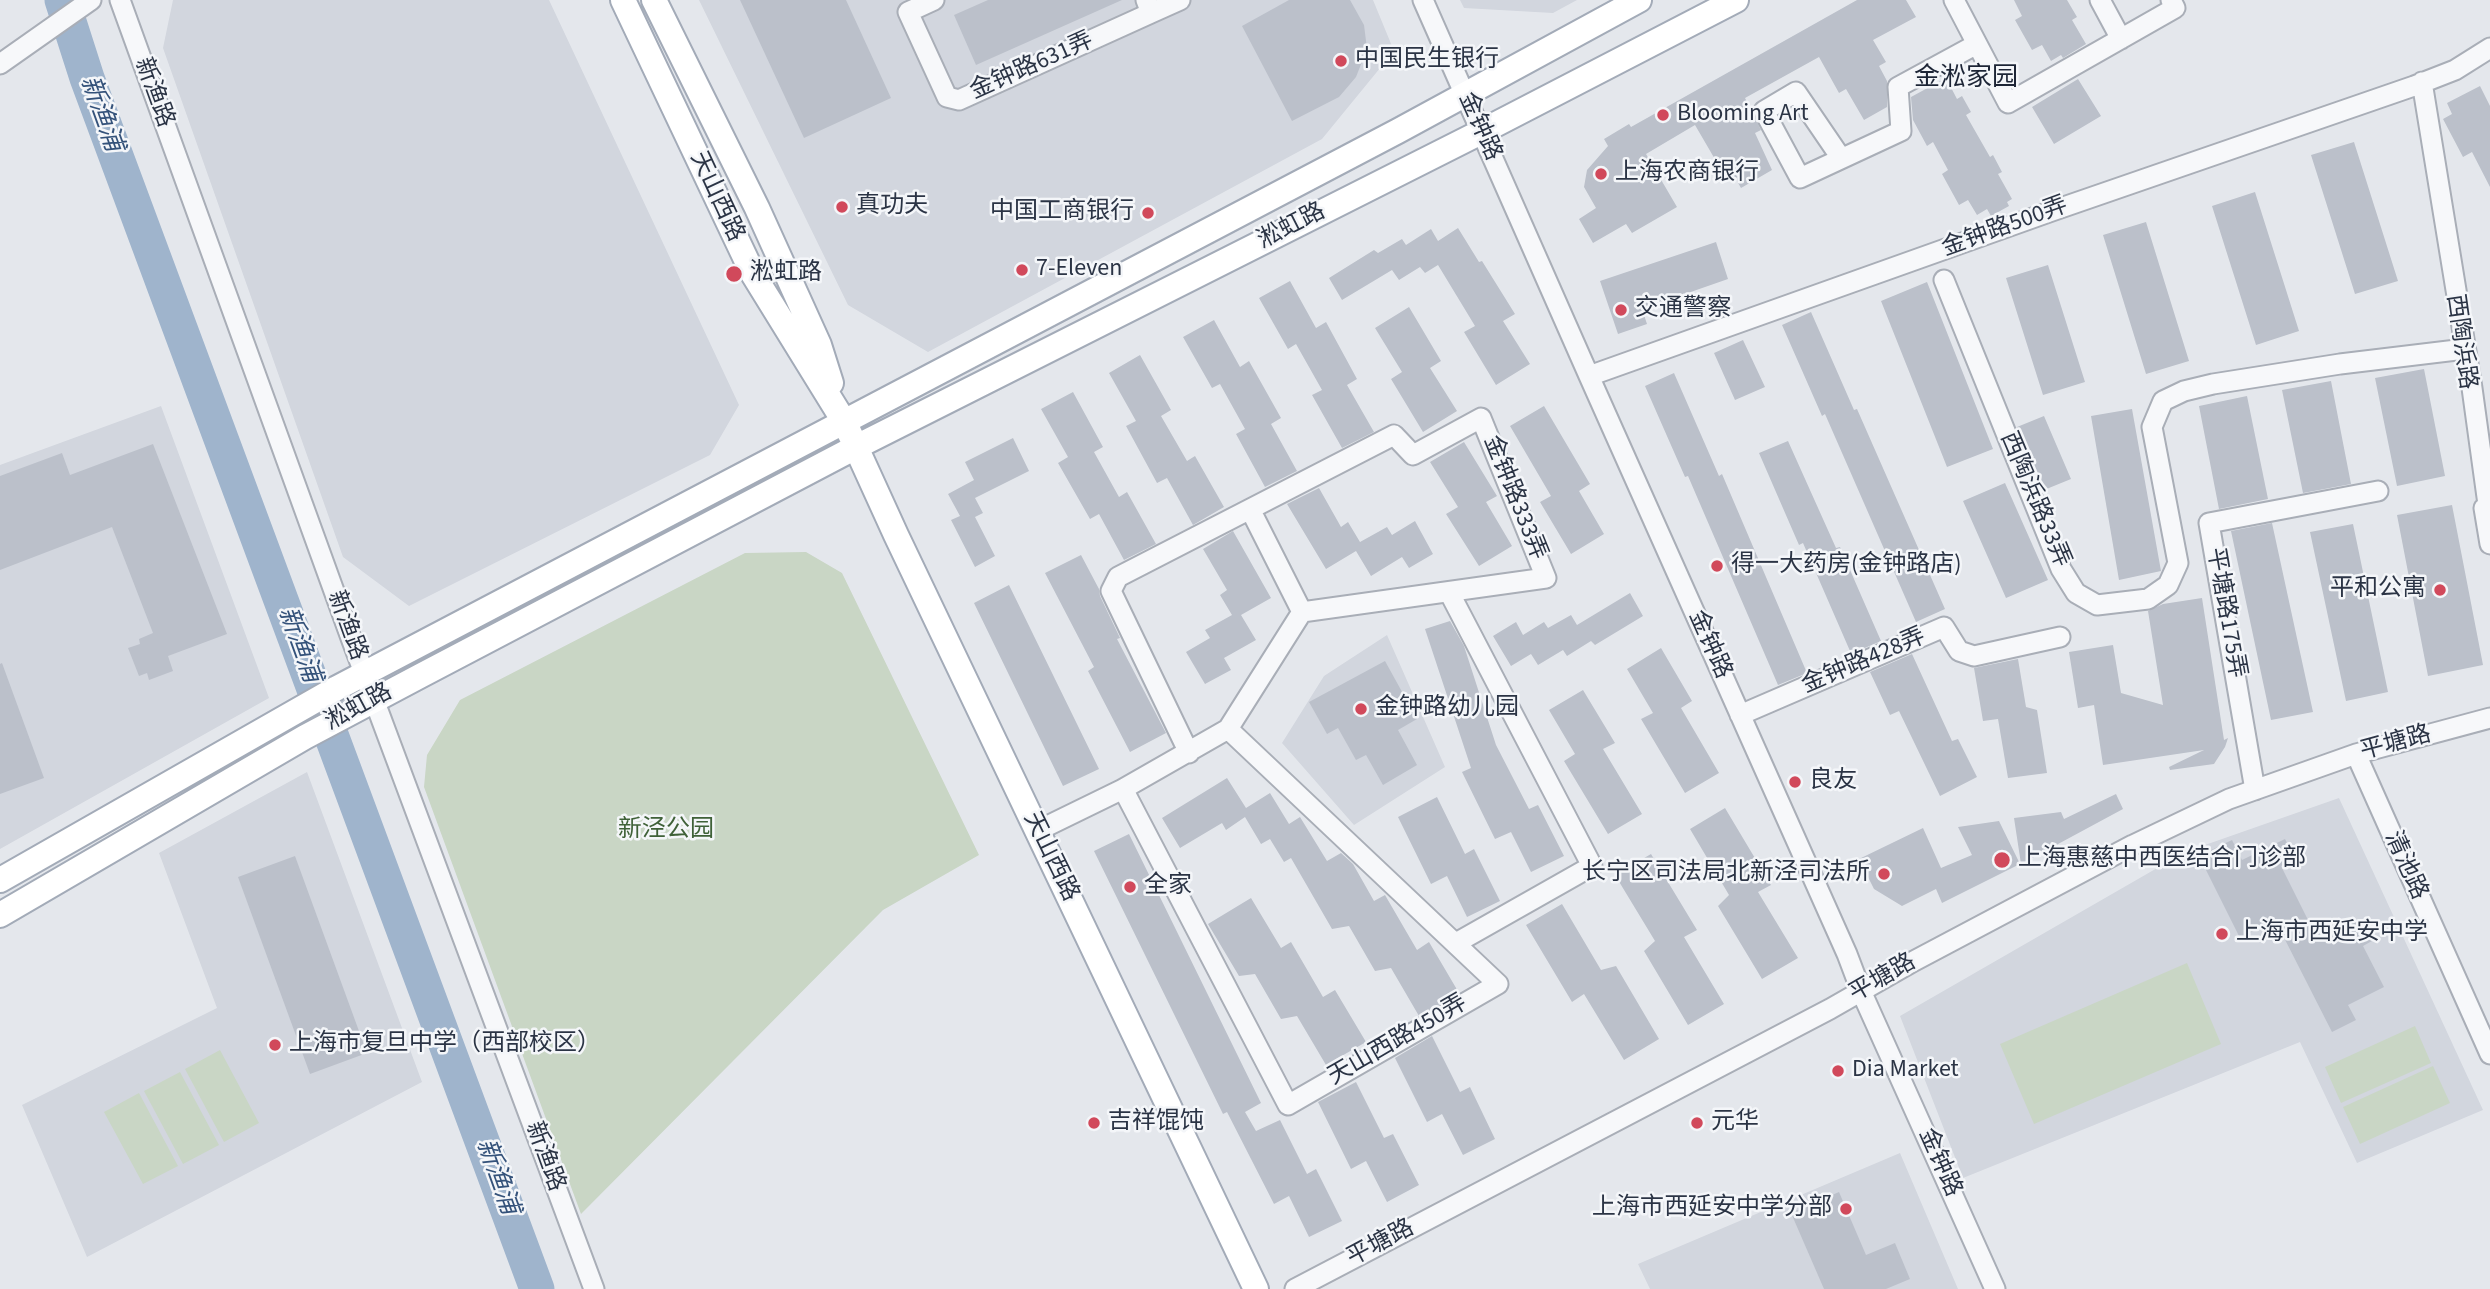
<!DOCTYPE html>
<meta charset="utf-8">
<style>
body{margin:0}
canvas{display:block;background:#e4e7ec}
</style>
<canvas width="2490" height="1289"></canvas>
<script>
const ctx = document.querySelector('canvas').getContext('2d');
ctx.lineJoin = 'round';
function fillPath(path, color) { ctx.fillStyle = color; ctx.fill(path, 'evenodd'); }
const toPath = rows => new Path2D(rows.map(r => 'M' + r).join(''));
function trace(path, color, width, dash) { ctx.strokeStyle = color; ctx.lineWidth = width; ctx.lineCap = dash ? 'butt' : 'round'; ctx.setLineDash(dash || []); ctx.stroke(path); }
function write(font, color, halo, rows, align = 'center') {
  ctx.font = font + ' "Source Sans 3","Noto Sans SC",sans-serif'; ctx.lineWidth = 5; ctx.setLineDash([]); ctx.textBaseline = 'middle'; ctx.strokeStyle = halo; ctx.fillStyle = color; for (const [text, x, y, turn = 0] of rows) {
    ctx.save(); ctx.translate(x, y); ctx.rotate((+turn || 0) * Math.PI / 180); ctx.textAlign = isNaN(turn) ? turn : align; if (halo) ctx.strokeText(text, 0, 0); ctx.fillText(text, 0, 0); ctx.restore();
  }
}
fillPath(toPath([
 [173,0,549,0,739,405,710,455,409,606,343,557,163,48],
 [699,0,1373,0,1394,51,1322,139,928,352,848,305],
 [1460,0,1577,0,1553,13,1464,8],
 [161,406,269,698,0,849,0,465],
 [1387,635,1445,767,1354,825,1282,743,1324,676],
 [307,772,422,1082,87,1257,22,1105,217,1008,159,853],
 [2339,798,2483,1110,2357,1163,2300,1042,1963,1178,1900,1016,2185,852],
 [1900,1153,1958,1289,1650,1289,1638,1264]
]), '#d2d6de');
fillPath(toPath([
 [806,552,842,573,979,855,883,910,581,1214,424,787,427,755,460,700,745,553],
 [2187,963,2221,1044,2034,1124,2000,1044],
 [2415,1026,2431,1063,2341,1103,2325,1067],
 [220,1050,259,1123,224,1142,185,1069],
 [2433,1066,2450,1103,2360,1144,2343,1107],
 [180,1072,219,1145,183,1164,144,1091],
 [139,1093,178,1166,143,1184,104,1112]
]), '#c9d6c5');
trace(toPath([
 [62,0,87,78,537,1289]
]), '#9fb4cc', 35);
fillPath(toPath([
 [740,0,846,0,891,98,804,138],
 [988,0,1122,0,976,65,954,15],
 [1289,0,1350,0,1364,25,1367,49,1356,77,1339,97,1292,121,1242,26],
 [1857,0,1906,0,1916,17,1873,40,1886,62,1879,66,1887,81,1887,107,1864,120,1846,89,1839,93,1819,57,1745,98,1761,130,1755,133,1772,170,1741,188,1723,157,1716,161,1695,125,1646,154,1677,207,1632,233,1626,224,1593,243,1579,219,1596,208,1584,187,1587,170,1608,146,1604,139,1629,124,1631,127],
 [2014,0,2067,0,2077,17,2072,20,2086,44,2063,58,2061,55,2051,61,2042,45,2032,50,2015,20,2022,16],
 [1946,78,1957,99,1962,96,1971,112,1966,115,1990,157,1993,155,2002,172,1998,174,2012,199,2007,202,2009,206,1991,216,1987,209,1977,215,1968,200,1959,205,1942,174,1948,170,1933,142,1927,146,1913,120,1911,97],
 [2078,79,2101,116,2054,144,2032,107],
 [2480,86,2490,106,2490,187,2472,152,2463,157,2443,119,2452,114,2447,103],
 [2354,142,2398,281,2355,294,2311,155],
 [2255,192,2299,331,2256,345,2212,206],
 [2146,222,2189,361,2146,374,2103,235],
 [1458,228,1479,262,1482,261,1515,314,1503,321,1530,364,1496,385,1464,332,1475,326,1438,265,1425,273,1420,267,1399,280,1392,270,1342,300,1329,278,1374,250,1378,253,1402,239,1406,245,1431,229,1438,241],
 [1716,242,1728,279,1642,309,1647,324,1618,334,1600,281],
 [2048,265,2085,382,2043,395,2006,278],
 [1290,281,1316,328,1326,322,1357,379,1347,385,1374,432,1342,448,1312,395,1322,390,1296,344,1288,349,1259,298],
 [1927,282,1993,449,1947,467,1881,301],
 [1409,307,1441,361,1430,368,1457,411,1423,432,1391,379,1402,372,1375,328],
 [1811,312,1854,410,1857,409,1945,609,1916,622,1825,414,1822,416,1782,325],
 [1214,320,1240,367,1249,361,1281,418,1271,424,1297,471,1265,487,1236,434,1245,429,1220,384,1212,388,1183,337],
 [1743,340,1765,387,1735,400,1714,353],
 [1140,355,1171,410,1161,416,1187,461,1195,456,1224,507,1193,525,1167,478,1157,483,1126,426,1136,421,1109,373],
 [2424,369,2445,476,2397,486,2375,378],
 [1674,373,1719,476,1722,474,1807,673,1778,685,1688,476,1685,477,1645,386],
 [2331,381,2351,484,2303,493,2282,390],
 [1073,392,1103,447,1094,452,1119,497,1127,492,1156,544,1124,560,1099,514,1090,519,1058,463,1068,457,1041,409],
 [2247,396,2268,499,2219,509,2199,406],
 [1544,406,1590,484,1579,491,1604,534,1571,554,1540,502,1551,496,1510,426],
 [2132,409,2161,571,2119,580,2091,416],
 [2044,416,2071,479,2044,490,2017,427],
 [1013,438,1029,471,975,498,983,513,975,517,995,556,975,567,951,520,960,516,948,494,974,480,965,462],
 [1788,441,1836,548,1840,547,1881,641,1860,650,1859,647,1850,651,1803,543,1799,545,1759,453],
 [1464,442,1497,496,1486,502,1512,546,1479,566,1446,514,1458,507,1430,462],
 [153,444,227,634,168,656,173,671,149,680,147,673,139,676,128,648,140,644,139,639,153,633,112,527,0,570,0,476,62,453,70,475],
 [2005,483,2048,580,2006,598,1963,501],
 [1319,488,1341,527,1348,522,1360,542,1387,527,1392,535,1415,521,1433,554,1409,568,1402,557,1371,576,1356,551,1326,569,1287,504],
 [2452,505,2483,665,2428,676,2397,515],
 [2272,523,2313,712,2271,720,2231,531],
 [2353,524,2388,692,2346,701,2310,532],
 [1233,531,1271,598,1241,615,1256,640,1224,658,1231,670,1205,684,1186,652,1210,638,1205,630,1232,615,1220,595,1227,590,1203,549],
 [1081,555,1099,589,1100,596,1120,638,1117,639,1166,733,1130,752,1088,671,1094,667,1045,573],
 [1009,585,1099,769,1063,786,974,603],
 [1630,593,1643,616,1595,645,1591,641,1567,656,1563,650,1538,665,1531,654,1511,666,1493,636,1516,622,1523,635,1544,622,1548,628,1571,615,1577,625],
 [2202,598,2224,740,2228,738,2225,747,2214,764,2170,770,2169,767,2204,750,2103,765,2094,705,2078,708,2069,652,2113,645,2121,693,2163,705,2148,611,2163,604],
 [1450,621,1464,646,1496,745,1529,809,1538,805,1564,856,1531,872,1511,832,1495,839,1462,772,1471,768,1425,629],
 [1661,648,1692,701,1681,708,1719,773,1685,793,1641,719,1653,713,1627,669],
 [1912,654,1952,741,1958,739,1977,777,1940,796,1899,711,1890,715,1870,672],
 [2018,659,2026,707,2037,710,2047,773,2008,778,1998,719,1983,721,1974,668],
 [1385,661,1417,719,1398,730,1417,765,1383,785,1366,755,1356,760,1338,728,1327,734,1309,702],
 [2,663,44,778,0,794,0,664],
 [1583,690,1615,743,1603,749,1642,814,1608,834,1564,761,1575,754,1549,710],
 [1227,778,1246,808,1270,793,1289,824,1300,817,1327,861,1341,853,1353,864,1374,901,1385,895,1417,950,1429,942,1459,993,1419,1016,1391,968,1375,971,1349,926,1332,929,1291,858,1284,862,1270,839,1261,844,1245,817,1226,830,1222,823,1180,848,1162,818],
 [2116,794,2123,809,2021,864,2014,818,2061,812,2064,819],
 [1437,797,1465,854,1474,849,1500,901,1467,917,1447,876,1431,884,1398,817],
 [1725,808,1771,885,1758,892,1798,958,1762,979,1718,906,1729,895,1690,829],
 [1999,821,2020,864,1942,903,1936,889,1902,906,1874,889,1859,859,1923,828,1941,868,1972,855,1958,827],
 [1129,834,1261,1103,1245,1112,1256,1131,1280,1120,1307,1174,1316,1169,1342,1221,1309,1237,1289,1196,1274,1204,1227,1112,1223,1114,1094,851],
 [2285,839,2295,859,2281,866,2318,940,2360,919,2372,941,2363,946,2384,987,2348,1005,2356,1020,2332,1032,2275,920,2240,938,2199,856,2232,840,2242,860],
 [1651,854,1697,930,1684,937,1724,1004,1688,1025,1644,951,1655,941,1615,875],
 [295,856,367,1053,310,1074,238,877],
 [1251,898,1281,948,1291,942,1323,997,1335,990,1366,1042,1326,1065,1297,1016,1281,1019,1255,974,1239,976,1208,924],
 [1562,904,1601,970,1616,966,1659,1039,1624,1060,1584,994,1572,1002,1526,925],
 [1432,1036,1460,1092,1470,1087,1495,1139,1463,1155,1442,1114,1427,1122,1395,1058],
 [1356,1082,1384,1138,1393,1134,1419,1185,1387,1202,1366,1161,1351,1169,1318,1102],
 [1839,1192,1866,1255,1895,1243,1910,1279,1886,1289,1824,1289,1791,1213]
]), '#bbc0ca');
const minor = toPath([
 [120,0,351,638,594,1289],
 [934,0,908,12,947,97,959,100,1151,13],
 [1146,0,1151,13,1180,0],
 [1423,0,1589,376,1847,954,1861,991,1995,1289],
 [1954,0,2008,103,2175,8,2171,0],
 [2100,0,2121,39],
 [0,64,91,0],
 [2422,82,2472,388,2490,519],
 [1841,158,1796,92,1764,111,1800,178,1901,131,1898,87,1977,44],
 [1944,280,2061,569,2076,593,2097,605,2148,599,2168,585,2178,563,2152,427,2163,401,2184,391,2213,384,2340,364,2465,349],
 [1589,376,2052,211,2414,86,2455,70,2490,48],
 [2484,508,2490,544],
 [1449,592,1592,866,1456,943],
 [1740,715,1944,627,1959,651,1974,656,2060,637],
 [1189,753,1111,591,1118,577,1394,435,1413,455,1481,418,1546,578,1302,612],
 [2356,754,2490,1054],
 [1123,789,1288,1105,1498,984,1228,729],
 [2255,790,2209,523,2378,491],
 [1037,831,1123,789,1228,729,1302,612,1250,509],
 [1295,1289,1830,1009,1914,961,2133,845,2229,799,2356,754,2490,718]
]);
const major = toPath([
 [623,0,753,274,845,423,896,535,1256,1289],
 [654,0,757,208,819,345,831,383],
 [0,880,337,688,1398,131,1639,0],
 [0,915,305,737,420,676,856,447,1481,132,1736,0]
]);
trace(minor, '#a9aeb7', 23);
trace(major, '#a3abb8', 28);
trace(minor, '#f7f8fa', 19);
trace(major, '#fff', 24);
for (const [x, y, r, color] of [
 [1341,61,7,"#d1495b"],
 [1663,115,7,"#d1495b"],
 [1601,174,7,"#d1495b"],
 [842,207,7,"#d1495b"],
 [1148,213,7,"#d1495b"],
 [1022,270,7,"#d1495b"],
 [734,274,9,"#d1495b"],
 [1621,310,7,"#d1495b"],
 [1717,566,7,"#d1495b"],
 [2440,590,7,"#d1495b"],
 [1361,709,7,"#d1495b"],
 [1795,782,7,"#d1495b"],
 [2002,860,9,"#d1495b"],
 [1884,874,7,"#d1495b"],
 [1130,887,7,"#d1495b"],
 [2222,934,7,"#d1495b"],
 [275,1045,7,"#d1495b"],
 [1838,1071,7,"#d1495b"],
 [1094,1123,7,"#d1495b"],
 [1697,1123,7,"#d1495b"],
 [1846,1209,7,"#d1495b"]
]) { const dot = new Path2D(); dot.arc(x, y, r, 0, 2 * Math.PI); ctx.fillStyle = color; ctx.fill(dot); trace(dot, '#f4f6f9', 2.5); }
write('24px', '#2b3445', '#f4f6f9', [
 ["中国民生银行",1355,61],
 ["Blooming Art",1677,115],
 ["上海农商银行",1615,174],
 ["真功夫",856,207],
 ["中国工商银行",1134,213,"right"],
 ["7-Eleven",1036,270],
 ["淞虹路",750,274],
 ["交通警察",1635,310],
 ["得一大药房(金钟路店)",1731,566],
 ["平和公寓",2426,590,"right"],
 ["金钟路幼儿园",1375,709],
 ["良友",1809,782],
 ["上海惠慈中西医结合门诊部",2018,860],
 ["长宁区司法局北新泾司法所",1870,874,"right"],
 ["全家",1144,887],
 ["上海市西延安中学",2236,934],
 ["上海市复旦中学（西部校区）",289,1045],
 ["Dia Market",1852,1071],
 ["吉祥馄饨",1108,1123],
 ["元华",1711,1123],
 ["上海市西延安中学分部",1832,1209,"right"]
], 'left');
write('24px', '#2b3445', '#f4f6f9', [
 ["金钟路631弄",1032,67,-24],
 ["新渔路",153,93,70],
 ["金钟路",1479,127,66],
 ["天山西路",716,197,65],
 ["淞虹路",1292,227,-27],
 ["金钟路500弄",2005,228,-20],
 ["西陶浜路",2460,342,82],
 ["金钟路333弄",1514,498,68],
 ["西陶浜路33弄",2034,500,67],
 ["平塘路175弄",2225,613,80],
 ["新渔路",346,626,70],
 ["金钟路",1709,645,66],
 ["金钟路428弄",1864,662,-23],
 ["淞虹路",359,708,-28],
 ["平塘路",2396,744,-15],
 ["天山西路",1050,857,64],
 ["清池路",2405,866,66],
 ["平塘路",1883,979,-30],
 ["天山西路450弄",1398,1041,-30],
 ["新渔路",544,1157,70],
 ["金钟路",1939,1163,66],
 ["平塘路",1381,1244,-28]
]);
write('24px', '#3f6138', '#f4f6f9', [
 ["新泾公园",666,831]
]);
write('26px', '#1d2536', '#f4f6f9', [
 ["金淞家园",1966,79]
]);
write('italic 26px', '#34527a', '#f4f6f9', [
 ["新渔浦",100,114,70],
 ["新渔浦",298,645,70],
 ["新渔浦",496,1177,70]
]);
</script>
